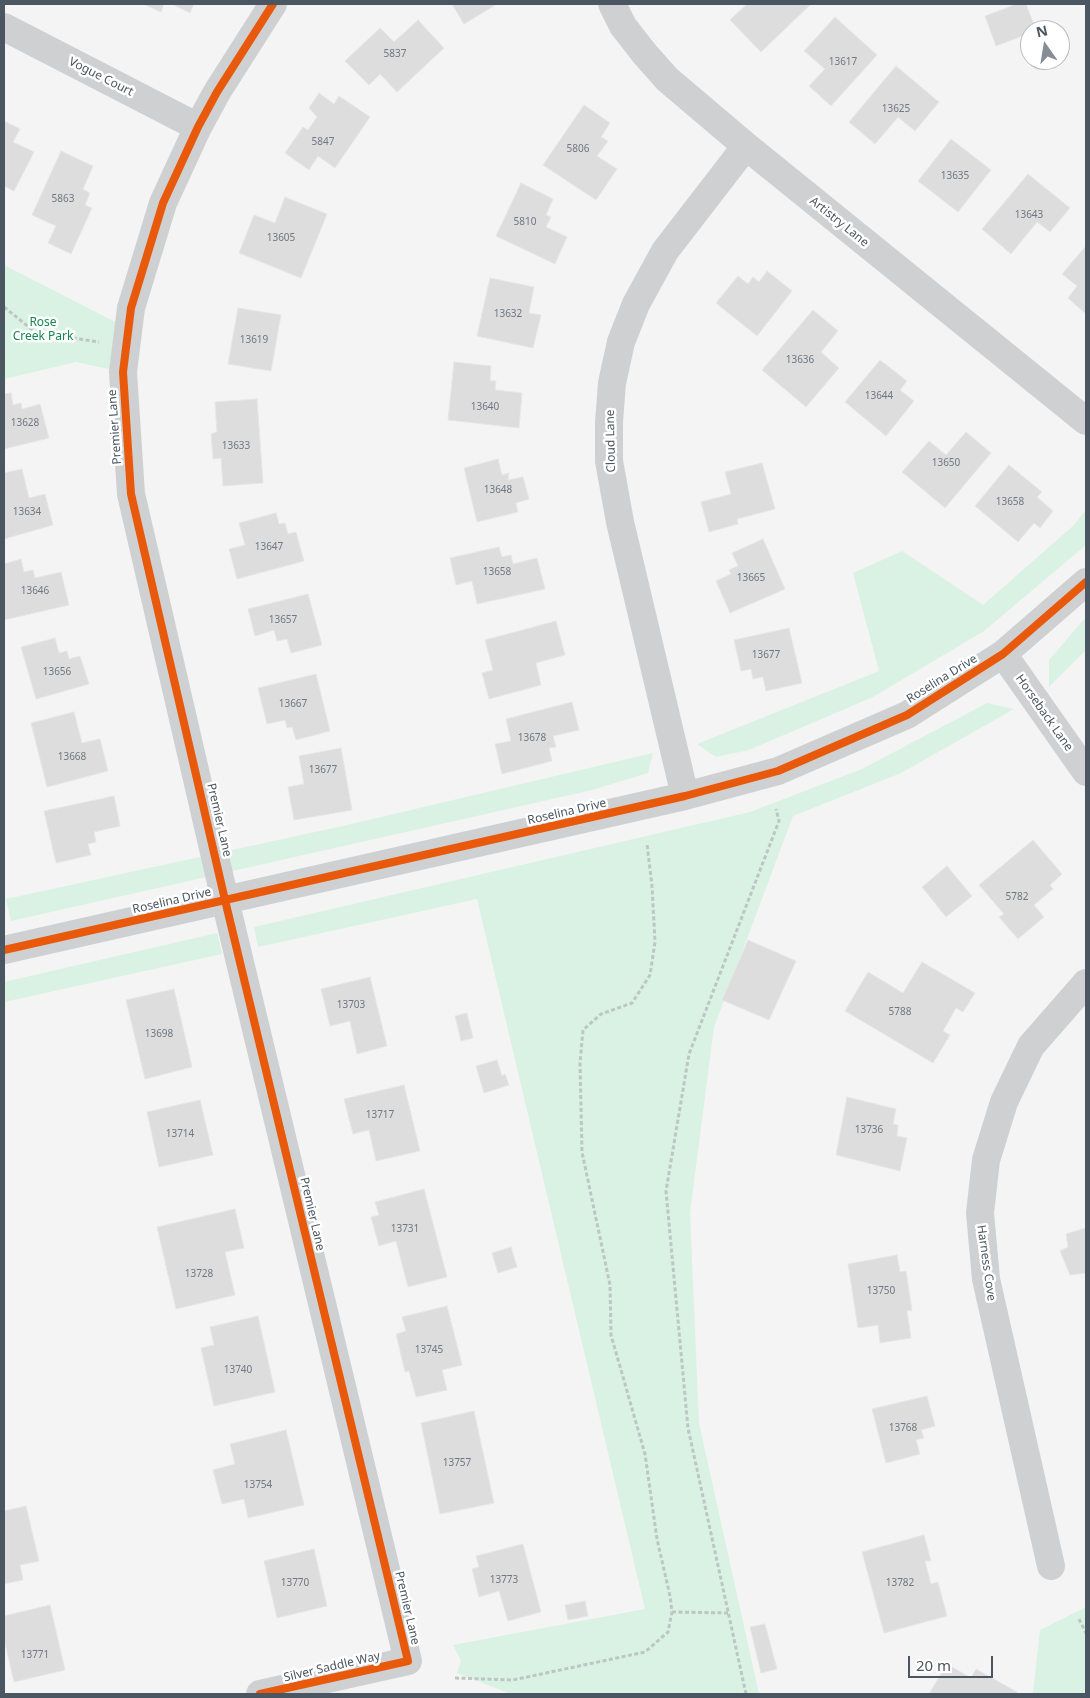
<!DOCTYPE html>
<style>
body{margin:0}
#map{position:relative;width:1090px;height:1698px;overflow:hidden;background:#f4f4f4;font-family:"Noto Sans",sans-serif}
canvas{display:block}
.frame{position:absolute;inset:0;border:5px solid #4a5661;pointer-events:none}
.north{position:absolute;left:1020px;top:20px;width:50px;height:50px;box-sizing:border-box;background:#fff;border:1px solid #b7bbc0;border-radius:50%;rotate:347deg;font-size:14px;font-weight:700;line-height:20px;text-align:center;color:#4a5661}
.north::after{content:'';display:block;margin:auto;width:18px;height:22px;background:#868d94;clip-path:polygon(50% 0,100% 100%,50% 72%,0 100%)}
.scale{position:absolute;left:908px;top:1656px;width:85px;height:22px;box-sizing:border-box;border:2px solid #4a5661;border-top:0;padding-left:6px;font-size:15px;line-height:18px;white-space:nowrap;color:#4a5661;-webkit-text-stroke:4px #fff;paint-order:stroke}
</style>
<div id="map">
<canvas width="1090" height="1698"></canvas>
<div class="frame"></div>
<div class="north">N</div>
<div class="scale">20 m</div>
</div>
<script>
const ctx = document.querySelector('canvas').getContext('2d');
ctx.lineJoin = 'round';
function fillPath(path, color) { ctx.fillStyle = color; ctx.fill(path, 'evenodd'); }
const toPath = rows => new Path2D(rows.map(r => 'M' + r).join(''));
function trace(path, color, width, dash) { ctx.strokeStyle = color; ctx.lineWidth = width; ctx.lineCap = dash ? 'butt' : 'round'; ctx.setLineDash(dash || []); ctx.stroke(path); }
function write(font, color, halo, rows, align = 'center') {
  ctx.font = font + ' "Noto Sans",sans-serif'; ctx.lineWidth = 5; ctx.setLineDash([]); ctx.textBaseline = 'middle'; ctx.strokeStyle = halo; ctx.fillStyle = color; for (const [text, x, y, turn = 0] of rows) {
    ctx.save(); ctx.translate(x, y); ctx.rotate((+turn || 0) * Math.PI / 180); ctx.textAlign = isNaN(turn) ? turn : align; if (halo) ctx.strokeText(text, 0, 0); ctx.fillText(text, 0, 0); ctx.restore();
  }
}
fillPath(toPath([
 [4,265,129,329,123,372,76,362,4,379],
 [1086,510,1086,545,984,631,873,697,749,750,716,757,697,744,879,671,853,573,902,551,983,605,1074,525],
 [1086,617,1086,650,1049,687,1049,660],
 [987,703,1014,709,901,773,793,816,714,1027,690,1213,699,1423,759,1694,511,1694,457,1673,461,1661,453,1645,645,1609,477,899,258,947,254,927,750,812,862,769],
 [653,753,648,773,592,790,11,921,6,899,343,826],
 [217,933,222,954,4,1002,4,982],
 [1086,1607,1086,1694,1033,1694,1040,1630]
]), '#d9f2e3');
const building = toPath([
 [143,4,164,4,161,12,143,4],
 [172,4,194,4,190,13,172,4],
 [452,4,497,4,464,24,452,4],
 [747,4,811,4,761,52,730,20,747,4],
 [1017,4,1026,4,1036,30,1030,30,1030,33,996,46,985,16,1017,4],
 [835,17,877,55,831,106,809,86,825,69,804,51,835,17],
 [418,20,444,48,397,92,380,74,369,85,345,61,380,28,394,42,418,20],
 [896,66,939,102,915,131,898,117,875,144,849,122,896,66],
 [319,93,334,104,339,96,370,117,335,168,318,156,309,170,285,153,303,127,308,130,317,117,309,108,319,93],
 [584,105,610,123,601,137,608,141,597,156,617,169,596,200,543,165,584,105],
 [4,121,20,129,13,142,34,152,14,191,4,186,4,121],
 [951,139,991,170,958,212,918,181,951,139],
 [61,151,93,166,83,189,90,193,85,205,92,208,71,254,48,243,56,226,32,215,61,151],
 [1028,174,1070,208,1050,232,1037,222,1011,254,982,229,1028,174],
 [521,183,553,199,546,215,551,217,546,227,567,237,555,264,496,236,521,183],
 [285,197,327,214,301,278,239,253,254,215,275,223,285,197],
 [1085,247,1086,247,1086,314,1068,298,1077,286,1062,274,1085,247],
 [767,271,792,291,757,336,716,303,738,276,748,284,753,277,759,282,767,271],
 [490,278,534,287,529,313,541,315,533,348,477,336,490,278],
 [238,308,281,315,271,371,228,364,238,308],
 [813,310,838,331,821,352,839,368,806,407,762,370,813,310],
 [880,360,907,381,900,390,914,401,886,436,845,402,880,360],
 [454,362,491,366,490,381,496,381,495,390,522,393,519,428,448,420,454,362],
 [11,393,13,405,21,403,22,409,40,404,49,438,4,449,4,394,11,393],
 [257,399,263,483,223,486,221,458,213,459,211,434,217,432,215,402,257,399],
 [966,432,991,453,945,508,902,472,929,441,946,455,966,432],
 [498,459,502,475,509,473,508,480,523,477,529,499,516,503,518,512,477,522,464,468,498,459],
 [762,463,775,509,737,519,738,524,709,532,701,502,731,494,725,472,762,463],
 [1009,465,1042,492,1037,497,1053,511,1040,528,1034,523,1018,542,975,506,1009,465],
 [22,469,29,498,45,494,53,525,4,539,4,473,22,469],
 [276,513,279,524,285,523,288,534,296,532,304,561,237,579,229,549,245,545,239,523,276,513],
 [763,539,785,589,730,613,716,581,731,574,729,570,738,566,732,553,763,539],
 [499,547,502,557,511,555,513,564,537,558,545,589,477,604,472,581,456,585,450,558,499,547],
 [21,559,24,572,33,570,35,578,61,572,69,605,4,620,4,564,21,559],
 [308,594,322,645,291,653,287,639,277,641,274,630,255,636,248,609,308,594],
 [556,621,565,655,536,663,541,685,489,699,482,673,493,670,485,640,556,621],
 [789,628,802,683,766,691,763,677,753,679,751,669,741,671,734,640,789,628],
 [55,638,59,653,67,651,69,659,80,656,89,684,36,699,21,647,55,638],
 [316,674,330,731,296,740,292,727,287,728,285,720,267,724,258,688,316,674],
 [572,702,579,730,553,736,556,747,549,748,552,761,502,774,495,744,511,741,506,719,572,702],
 [74,712,82,743,100,739,108,771,47,787,31,723,74,712],
 [341,748,352,810,294,820,288,787,304,784,299,756,341,748],
 [114,796,120,826,94,832,96,842,88,844,91,855,56,863,44,811,114,796],
 [1033,840,1062,874,1050,885,1053,889,1034,905,1044,917,1018,939,999,917,1004,914,979,885,1033,840],
 [947,866,972,896,946,917,922,887,947,866],
 [748,940,796,961,769,1020,722,1000,748,940],
 [922,962,975,993,963,1012,956,1008,943,1031,950,1035,933,1063,845,1011,868,972,903,993,922,962],
 [370,977,387,1046,357,1054,350,1021,330,1026,321,989,370,977],
 [174,989,192,1067,145,1079,126,1000,174,989],
 [467,1013,473,1038,461,1041,455,1016,467,1013],
 [497,1060,502,1076,505,1074,509,1085,484,1093,476,1066,497,1060],
 [404,1085,420,1151,376,1161,369,1130,353,1134,344,1099,404,1085],
 [847,1097,896,1109,893,1124,898,1125,897,1136,907,1138,900,1171,836,1155,847,1097],
 [200,1100,213,1155,159,1167,147,1112,200,1100],
 [424,1189,447,1277,408,1287,396,1241,379,1246,371,1217,379,1215,375,1202,424,1189],
 [235,1209,244,1248,225,1252,235,1295,176,1309,157,1227,235,1209],
 [1086,1228,1086,1273,1070,1275,1060,1251,1068,1247,1066,1234,1086,1228],
 [511,1247,517,1267,498,1273,492,1253,511,1247],
 [897,1255,900,1272,906,1271,912,1310,907,1311,911,1338,880,1343,878,1325,858,1328,848,1264,897,1255],
 [447,1306,462,1365,442,1370,447,1390,416,1397,409,1371,405,1372,396,1334,406,1331,402,1317,447,1306],
 [258,1316,275,1392,214,1406,201,1348,214,1345,210,1327,258,1316],
 [927,1396,935,1426,921,1430,924,1438,916,1440,920,1454,886,1463,872,1409,927,1396],
 [474,1411,494,1503,440,1514,421,1423,474,1411],
 [286,1430,304,1505,248,1518,244,1499,222,1504,213,1470,235,1464,230,1444,286,1430],
 [26,1506,39,1561,20,1565,23,1580,4,1584,4,1511,26,1506],
 [924,1535,931,1561,925,1561,931,1584,938,1582,947,1616,884,1633,862,1552,924,1535],
 [523,1544,541,1612,508,1621,499,1591,479,1597,472,1569,479,1567,476,1556,523,1544],
 [314,1549,327,1606,277,1618,264,1561,314,1549],
 [585,1601,588,1616,568,1620,565,1605,585,1601],
 [50,1605,65,1670,14,1682,4,1639,4,1616,50,1605],
 [765,1624,777,1669,761,1673,750,1627,765,1624],
 [947,1664,971,1678,976,1669,1017,1692,1016,1694,929,1694,947,1664]
]);
fillPath(building, '#ddddde');
trace(building, '#e5e6e7', 1);
trace(toPath([
 [4,307,35,332,99,342],
 [672,1612,729,1613],
 [1079,1619,1086,1633],
 [455,1678,513,1680,645,1652,668,1632,672,1612,670,1596,657,1539,645,1454,611,1335,610,1285,582,1152,580,1063,583,1030,601,1014,632,1003,650,975,655,942,652,886,647,844],
 [746,1694,688,1428,666,1191,689,1054,779,821,776,809]
]), '#bcc7c4', 3, [4, 2.5]);
trace(toPath([
 [612,4,623,26,644,53,667,79,746,146,1086,421],
 [4,27,198,127],
 [1003,654,1086,772],
 [685,796,620,522,609,461,609,422,612,383,621,342,636,304,665,251,746,146],
 [4,950,685,796,778,771,907,715,1003,654,1086,582],
 [1051,1566,986,1279,980,1213,986,1160,1004,1102,1031,1046,1086,983],
 [260,1694,408,1661,225,900,131,494,123,372,131,308,163,203,198,127,217,92,273,4]
]), '#ced0d2', 28);
trace(toPath([
 [4,950,685,796,778,771,907,715,1003,654,1086,582],
 [260,1694,408,1661,225,900,131,494,123,372,131,308,163,203,198,127,217,92,273,4]
]), '#e8590c', 8);
write('10px', '#707881', null, [
 ["5837",395,54],
 ["13617",843,62],
 ["13625",896,109],
 ["5847",323,142],
 ["5806",578,149],
 ["13635",955,176],
 ["5863",63,199],
 ["13643",1029,215],
 ["5810",525,222],
 ["13605",281,238],
 ["13632",508,314],
 ["13619",254,340],
 ["13636",800,360],
 ["13644",879,396],
 ["13640",485,407],
 ["13628",25,423],
 ["13633",236,446],
 ["13650",946,463],
 ["13648",498,490],
 ["13658",1010,502],
 ["13634",27,512],
 ["13647",269,547],
 ["13658",497,572],
 ["13665",751,578],
 ["13646",35,591],
 ["13657",283,620],
 ["13677",766,655],
 ["13656",57,672],
 ["13667",293,704],
 ["13678",532,738],
 ["13668",72,757],
 ["13677",323,770],
 ["5782",1017,897],
 ["13703",351,1005],
 ["5788",900,1012],
 ["13698",159,1034],
 ["13717",380,1115],
 ["13736",869,1130],
 ["13714",180,1134],
 ["13731",405,1229],
 ["13728",199,1274],
 ["13750",881,1291],
 ["13745",429,1350],
 ["13740",238,1370],
 ["13768",903,1428],
 ["13757",457,1463],
 ["13754",258,1485],
 ["13773",504,1580],
 ["13770",295,1583],
 ["13782",900,1583],
 ["13771",35,1655]
]);
write('12px', '#4a5661', '#fff', [
 ["Vogue Court",101,77,27],
 ["Artistry Lane",839,222,39],
 ["Premier Lane",115,427,-94],
 ["Cloud Lane",611,441,-91],
 ["Roselina Drive",942,679,-32],
 ["Horseback Lane",1044,713,55],
 ["Roselina Drive",567,812,-13],
 ["Premier Lane",219,820,77],
 ["Roselina Drive",172,901,-13],
 ["Premier Lane",312,1214,77],
 ["Harness Cove",986,1263,82],
 ["Premier Lane",407,1608,77],
 ["Silver Saddle Way",332,1667,-13]
]);
write('12px', '#17864f', '#fff', [
 ["Rose",43,323],
 ["Creek Park",43,337]
]);
</script>
